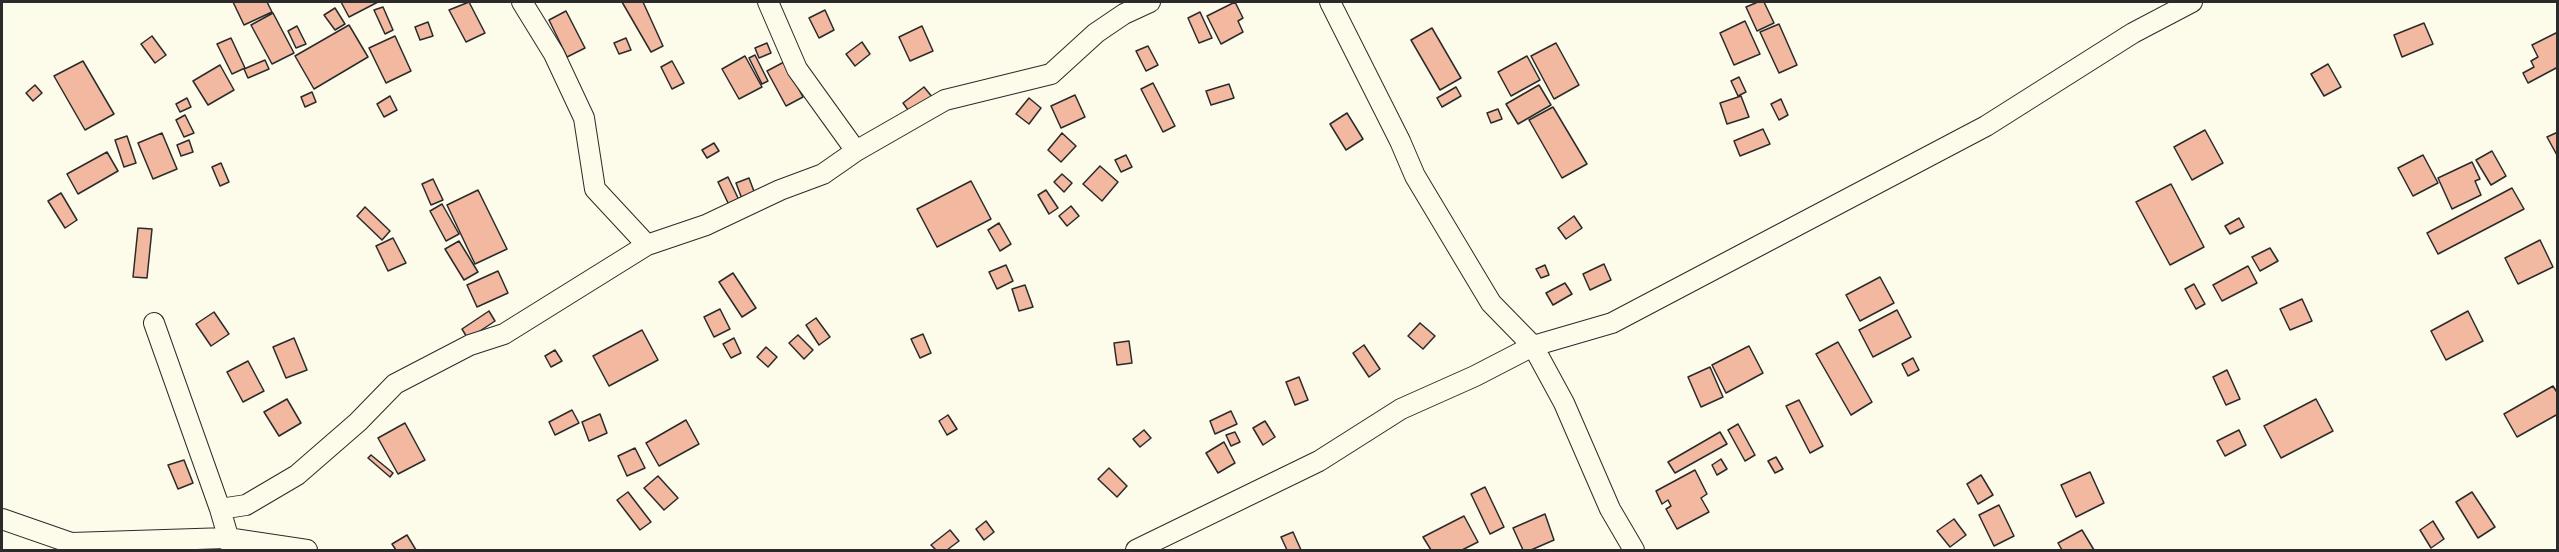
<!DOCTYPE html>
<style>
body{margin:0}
#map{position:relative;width:2559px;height:552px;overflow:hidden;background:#fdfbea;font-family:"Alegreya Sans",sans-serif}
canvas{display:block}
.frame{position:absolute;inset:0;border:3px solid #2b2b2b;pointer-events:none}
</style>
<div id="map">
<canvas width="2559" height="552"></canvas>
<div class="frame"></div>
</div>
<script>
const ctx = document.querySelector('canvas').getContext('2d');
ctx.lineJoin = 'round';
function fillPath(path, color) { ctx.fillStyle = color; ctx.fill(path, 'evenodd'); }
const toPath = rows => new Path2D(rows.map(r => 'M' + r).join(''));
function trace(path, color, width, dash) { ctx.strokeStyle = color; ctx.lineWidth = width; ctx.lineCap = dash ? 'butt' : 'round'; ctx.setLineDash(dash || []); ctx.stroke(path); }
const building = toPath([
 [233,2,267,2,272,12,244,25,233,2],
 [341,2,378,2,349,17,341,2],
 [469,2,485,33,466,42,449,10,469,2],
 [622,2,643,2,663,46,651,52,622,2],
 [1235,2,1243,18,1238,21,1243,32,1221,44,1207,16,1235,2],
 [1758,2,1764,2,1774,23,1757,31,1746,7,1758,2],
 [383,7,393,30,385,34,374,10,383,7],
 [335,8,345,24,335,30,324,15,335,8],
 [825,10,834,30,819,38,809,18,825,10],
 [566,11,585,48,567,57,549,20,566,11],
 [1200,12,1212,38,1199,43,1188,18,1200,12],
 [273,13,294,53,272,64,251,25,273,13],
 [1745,21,1760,54,1734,65,1720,33,1745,21],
 [428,22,433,36,420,40,415,27,428,22],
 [2424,23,2433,44,2402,57,2394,35,2424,23],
 [1779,24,1797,65,1779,73,1760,32,1779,24],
 [349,25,368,57,314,89,295,56,349,25],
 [297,26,306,44,296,48,288,31,297,26],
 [922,26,933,51,910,61,899,37,922,26],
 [1432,28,1461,78,1440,90,1411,40,1432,28],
 [2558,32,2558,67,2528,83,2523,73,2534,67,2531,61,2538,57,2532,45,2558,32],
 [152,36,166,55,155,63,141,44,152,36],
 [395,36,411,71,386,83,369,48,395,36],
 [231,38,245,68,232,74,217,44,231,38],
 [626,38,631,50,619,54,614,43,626,38],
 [862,42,870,54,855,66,846,54,862,42],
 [767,43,771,53,759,58,755,48,767,43],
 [1556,43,1579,85,1554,99,1531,56,1556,43],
 [1148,46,1158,65,1146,71,1136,51,1148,46],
 [755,55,768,81,762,84,749,58,755,55],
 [745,56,762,87,739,99,722,69,745,56],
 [1527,56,1540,80,1511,96,1498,72,1527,56],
 [265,60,269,69,248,78,244,69,265,60],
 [83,61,114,114,85,130,54,76,83,61],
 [672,61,684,83,672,89,661,67,672,61],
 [784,62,803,97,786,106,767,71,784,62],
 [2328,64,2341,87,2324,96,2311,74,2328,64],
 [220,65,234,90,208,105,193,81,220,65],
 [1739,77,1746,92,1738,96,1731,81,1739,77],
 [1153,83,1175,126,1163,132,1141,89,1153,83],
 [1229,84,1234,98,1211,105,1206,91,1229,84],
 [35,85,42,93,33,101,26,93,35,85],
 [1539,85,1551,105,1518,124,1506,104,1539,85],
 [924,87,933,98,911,114,903,103,924,87],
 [1456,87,1461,96,1442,107,1437,98,1456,87],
 [312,92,316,102,305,107,301,97,312,92],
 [1075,95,1085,117,1061,128,1051,106,1075,95],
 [390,96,397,110,384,117,377,104,390,96],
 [1741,96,1749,117,1727,124,1720,103,1741,96],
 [187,98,191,107,180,112,176,104,187,98],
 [1029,98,1041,108,1029,124,1016,114,1029,98],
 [1781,99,1788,115,1779,120,1771,104,1781,99],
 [1553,107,1587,164,1562,178,1529,120,1553,107],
 [1498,109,1502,119,1491,123,1487,113,1498,109],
 [1347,113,1363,139,1346,150,1330,124,1347,113],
 [185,115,194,133,184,137,176,120,185,115],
 [1763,129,1770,144,1740,156,1734,141,1763,129],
 [2205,130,2223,163,2192,180,2174,147,2205,130],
 [2558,132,2558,157,2547,137,2558,132],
 [162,133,177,169,153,179,138,143,162,133],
 [1062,133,1076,146,1061,162,1048,150,1062,133],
 [127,136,136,163,124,167,115,140,127,136],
 [189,140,193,152,181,156,177,145,189,140],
 [714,143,719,151,707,158,702,150,714,143],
 [2492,151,2506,176,2491,185,2476,160,2492,151],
 [107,152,118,171,78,194,67,174,107,152],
 [1126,155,1132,167,1121,172,1115,160,1126,155],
 [2423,155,2438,183,2413,196,2398,168,2423,155],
 [2472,162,2480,179,2475,181,2481,195,2452,209,2438,178,2472,162],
 [221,163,229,182,220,186,212,167,221,163],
 [1100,166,1118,182,1102,201,1083,184,1100,166],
 [1062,174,1072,183,1064,192,1054,182,1062,174],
 [728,177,739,200,729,205,718,182,728,177],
 [749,178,755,194,742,199,736,183,749,178],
 [433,179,443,200,431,205,422,184,433,179],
 [971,181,991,219,937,247,917,209,971,181],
 [2171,184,2204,247,2170,265,2136,202,2171,184],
 [2512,188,2524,209,2438,254,2427,233,2512,188],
 [478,190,507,249,475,264,447,205,478,190],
 [1046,190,1058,208,1049,214,1038,195,1046,190],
 [61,193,77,220,65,228,48,201,61,193],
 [442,204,459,234,446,241,430,211,442,204],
 [1071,206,1079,216,1067,226,1059,216,1071,206],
 [365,207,390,231,382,240,357,216,365,207],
 [1574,216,1582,228,1566,239,1558,228,1574,216],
 [2239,218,2244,227,2230,234,2225,226,2239,218],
 [999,223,1011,244,1000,251,988,230,999,223],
 [138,228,152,229,147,278,133,277,138,228],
 [393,238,406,263,388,271,376,246,393,238],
 [2540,240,2553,267,2518,284,2505,258,2540,240],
 [459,241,478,272,464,280,445,249,459,241],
 [2270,248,2278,261,2260,271,2252,257,2270,248],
 [1604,264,1611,280,1590,290,1583,274,1604,264],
 [1006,265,1013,281,997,289,989,272,1006,265],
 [1545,265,1549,275,1541,278,1536,269,1545,265],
 [2248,266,2257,283,2222,301,2213,285,2248,266],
 [498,271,508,293,477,307,467,285,498,271],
 [733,273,756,308,742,317,719,282,733,273],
 [1880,277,1894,303,1860,321,1846,295,1880,277],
 [1565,283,1572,294,1553,305,1546,293,1565,283],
 [2194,284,2205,304,2196,309,2185,289,2194,284],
 [1025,285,1033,307,1019,311,1012,289,1025,285],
 [2302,299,2312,321,2290,330,2280,309,2302,299],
 [720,309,730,329,714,337,704,317,720,309],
 [1897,310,1911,337,1873,357,1859,330,1897,310],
 [489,311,495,321,468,339,462,329,489,311],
 [2468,311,2483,341,2446,360,2431,331,2468,311],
 [214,312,229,334,211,346,196,324,214,312],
 [816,318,830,337,819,345,806,325,816,318],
 [1420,323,1435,336,1423,349,1408,336,1420,323],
 [642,330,658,360,609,386,593,356,642,330],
 [923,334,931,353,920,358,911,339,923,334],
 [798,335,813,350,804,359,789,343,798,335],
 [294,338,307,370,286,378,273,347,294,338],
 [734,338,741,353,731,358,723,344,734,338],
 [1129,341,1132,363,1117,365,1114,343,1129,341],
 [1838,342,1872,402,1851,415,1816,354,1838,342],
 [1364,345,1380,369,1369,377,1353,353,1364,345],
 [1749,346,1763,373,1726,393,1712,365,1749,346],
 [766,347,777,357,768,367,757,357,766,347],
 [555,350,562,361,551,367,545,356,555,350],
 [1913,358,1919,370,1908,376,1902,364,1913,358],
 [248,361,264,391,243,402,227,372,248,361],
 [1710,367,1723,397,1701,407,1688,377,1710,367],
 [2227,370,2240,399,2226,405,2213,377,2227,370],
 [1299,377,1308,400,1295,405,1286,382,1299,377],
 [2553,386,2558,394,2558,414,2517,437,2504,414,2553,386],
 [287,399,301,423,279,436,264,412,287,399],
 [2316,399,2333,431,2281,458,2264,426,2316,399],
 [1799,400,1823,446,1810,453,1786,406,1799,400],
 [572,410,579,423,555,435,549,422,572,410],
 [1231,411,1237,424,1215,434,1210,421,1231,411],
 [600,414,607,433,589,441,582,422,600,414],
 [948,415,957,429,947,435,939,421,948,415],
 [686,420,699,444,659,466,646,443,686,420],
 [1265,421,1275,437,1263,445,1253,428,1265,421],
 [405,423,425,460,398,474,378,438,405,423],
 [1738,424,1755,455,1745,461,1728,430,1738,424],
 [1144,430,1151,438,1140,447,1133,439,1144,430],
 [2239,430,2246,445,2225,456,2217,441,2239,430],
 [1235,432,1240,442,1231,446,1226,435,1235,432],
 [1720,432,1727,444,1675,473,1668,462,1720,432],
 [1224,442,1235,463,1218,473,1206,453,1224,442],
 [635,448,645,468,627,476,618,456,635,448],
 [371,455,393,473,390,477,368,458,371,455],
 [1776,457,1783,469,1775,473,1768,461,1776,457],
 [1721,459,1727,469,1717,475,1712,465,1721,459],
 [184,460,193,483,178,489,168,465,184,460],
 [1109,468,1127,486,1117,497,1098,479,1109,468],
 [1695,470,1707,494,1701,498,1709,512,1677,529,1666,509,1671,506,1668,500,1662,504,1656,491,1695,470],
 [2090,472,2104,503,2076,517,2061,485,2090,472],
 [1981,475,1993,495,1978,504,1967,484,1981,475],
 [658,476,678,498,664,510,644,488,658,476],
 [1485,487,1504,527,1490,534,1471,494,1485,487],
 [628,492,651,522,640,530,617,500,628,492],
 [2472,492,2495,527,2478,538,2456,502,2472,492],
 [1999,505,2014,536,1994,546,1979,515,1999,505],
 [1545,514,1554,540,1531,550,1523,550,1513,528,1545,514],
 [1464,516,1478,542,1462,550,1431,550,1423,537,1464,516],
 [1954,519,1966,535,1950,547,1937,531,1954,519],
 [986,521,994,532,984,540,976,529,986,521],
 [2433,521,2444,539,2431,548,2420,530,2433,521],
 [950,530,959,541,947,550,936,550,931,545,950,530],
 [2082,530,2094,550,2062,550,2058,543,2082,530],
 [1293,532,1301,550,1287,550,1281,537,1293,532],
 [407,535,416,550,396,550,392,544,407,535]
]);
fillPath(building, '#f2b8a0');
trace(building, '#2b2b2b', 1.5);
const minor = toPath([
 [522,2,554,54,584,118,595,189,647,245],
 [768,2,797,69,856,151],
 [1330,2,1400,141,1415,176,1491,303,1533,346,1564,403,1610,509,1634,550],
 [154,323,220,509,232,550],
 [220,509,246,505,297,475,358,422,395,384,470,345,504,334,647,245,706,225,780,190,823,174,856,151,945,100,1051,74,1096,33,1124,14,1150,2],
 [2,519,71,543,227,538,307,550],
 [1136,550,1319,461,1401,409,1475,376,1533,346,1612,323,1986,126,2133,33,2192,2]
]);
trace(minor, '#2b2b2b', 22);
trace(minor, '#fdfbea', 20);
</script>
